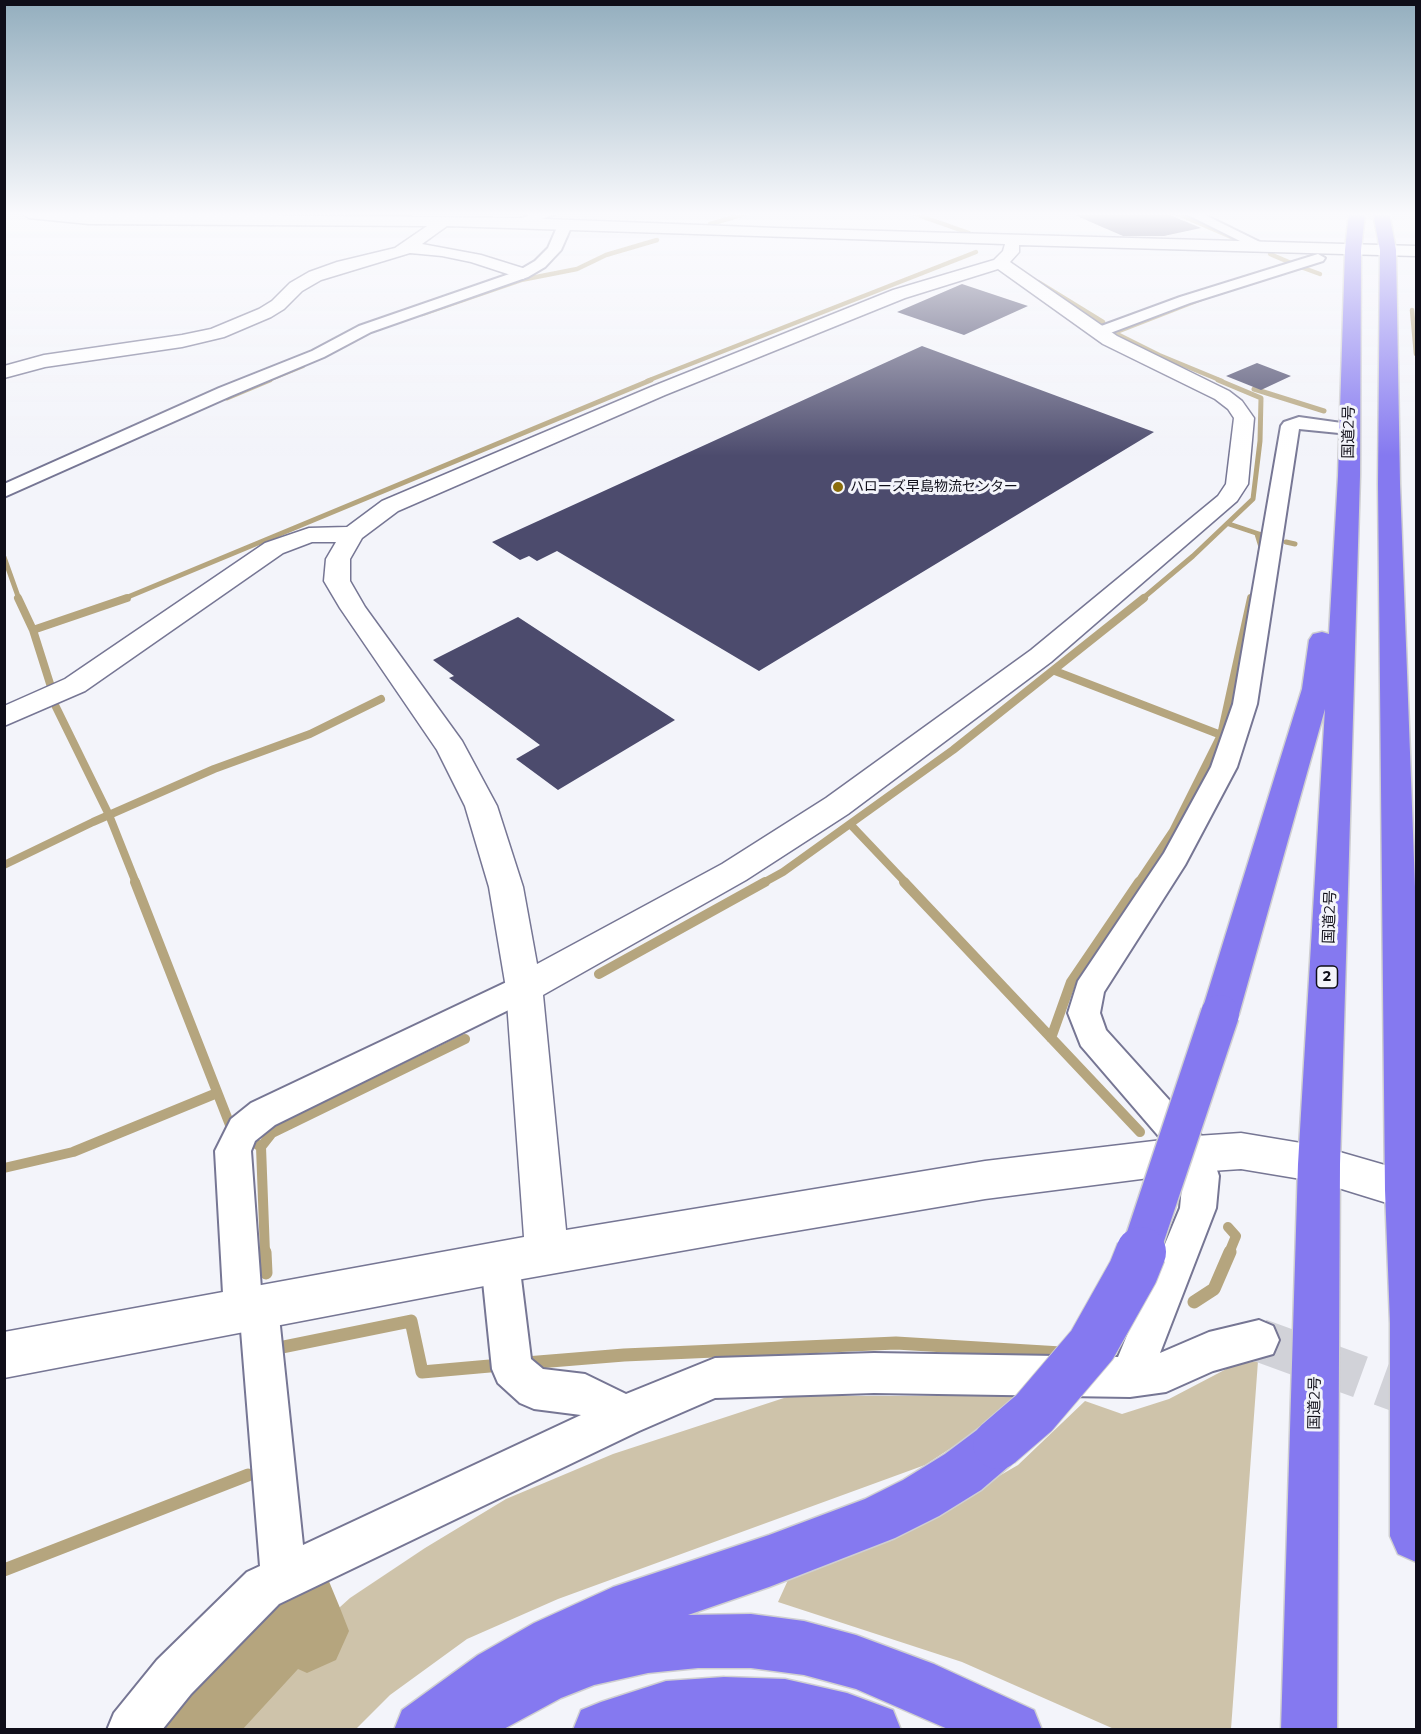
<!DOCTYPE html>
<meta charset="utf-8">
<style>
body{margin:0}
#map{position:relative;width:1421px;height:1734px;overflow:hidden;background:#f3f4fa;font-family:Montserrat,sans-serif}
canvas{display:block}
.frame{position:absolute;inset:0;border:6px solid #0f0e19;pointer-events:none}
</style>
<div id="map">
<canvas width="1421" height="1734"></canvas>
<div class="frame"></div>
</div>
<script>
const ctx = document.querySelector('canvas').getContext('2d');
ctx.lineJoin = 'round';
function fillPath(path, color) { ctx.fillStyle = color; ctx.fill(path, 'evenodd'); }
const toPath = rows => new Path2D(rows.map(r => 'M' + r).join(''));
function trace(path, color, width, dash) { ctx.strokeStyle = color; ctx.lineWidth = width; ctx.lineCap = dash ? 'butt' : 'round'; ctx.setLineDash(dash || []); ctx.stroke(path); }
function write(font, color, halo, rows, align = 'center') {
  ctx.font = font + ' Montserrat,"Noto Sans JP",sans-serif'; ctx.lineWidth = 6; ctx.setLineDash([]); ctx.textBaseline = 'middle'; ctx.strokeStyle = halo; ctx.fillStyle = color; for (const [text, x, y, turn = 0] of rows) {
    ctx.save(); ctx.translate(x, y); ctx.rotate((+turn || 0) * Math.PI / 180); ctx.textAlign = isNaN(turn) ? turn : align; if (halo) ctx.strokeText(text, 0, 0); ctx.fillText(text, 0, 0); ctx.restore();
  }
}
fillPath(toPath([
 [1258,1361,1231,1729,1114,1729,962,1662,778,1602,788,1580,930,1516,1018,1465,1085,1401,1122,1414,1169,1399,1234,1365],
 [790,1396,1026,1396,997,1418,925,1465,558,1599,467,1639,390,1695,356,1729,212,1730,248,1690,350,1598,425,1548,506,1499,613,1454]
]), '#cec3aa');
trace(toPath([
 [912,213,969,233],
 [1176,213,1238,240],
 [710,224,748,213],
 [1270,254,1298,266],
 [1292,268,1298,266,1320,274],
 [1038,282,1103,322],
 [1412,310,1416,354],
 [422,314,521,280,577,269,606,255,657,240],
 [1113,332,1159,355,1222,381],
 [1114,333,1209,296],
 [266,381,303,366],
 [647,381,976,252]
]), '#b5a57e', 4.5);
trace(toPath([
 [1254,389,1324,411],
 [227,398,270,380],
 [1229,524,1262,535],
 [1257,534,1261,547,1260,553],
 [1286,542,1295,544],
 [4,557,19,599],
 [123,599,651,380],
 [1142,599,1193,556,1253,499,1260,441,1261,398,1218,380]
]), '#b5a57e', 5);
trace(toPath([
 [18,598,33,630,52,690],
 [33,630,127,598],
 [1055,671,1221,735],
 [55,705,109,815,136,883],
 [850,824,906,883],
 [4,865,93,822,214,769,310,734,381,699],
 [763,883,783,872,953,750,1144,598],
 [1138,883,1173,831,1221,735,1251,598]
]), '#b5a57e', 8);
trace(toPath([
 [135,882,230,1125,236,1129],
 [904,882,1140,1132],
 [599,974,765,882],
 [1051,1038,1071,982,1139,882],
 [246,1137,261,1147],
 [4,1168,73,1152,217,1093],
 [1228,1227,1236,1236,1229,1253],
 [265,1253,261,1147,272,1133,465,1039]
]), '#b5a57e', 10);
trace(toPath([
 [265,1252,266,1273],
 [1194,1302,1214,1289,1230,1252],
 [273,1349,411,1321,422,1372,501,1365],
 [526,1363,624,1355,896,1343,1061,1353],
 [4,1570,248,1475],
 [296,1588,299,1608]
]), '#b5a57e', 13);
fillPath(toPath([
 [299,1567,328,1579,340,1608,349,1631,336,1660,307,1673,298,1669,242,1730,138,1730,151,1699,270,1579,299,1567]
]), '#b5a57e');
fillPath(toPath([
 [1070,213,1165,213,1201,228,1164,236,1123,236],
 [962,284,1028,306,964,335,897,312],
 [922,346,1154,432,759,671,557,551,537,561,529,556,520,560,492,542],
 [1257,363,1291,376,1261,390,1226,376],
 [518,617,675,720,558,790,516,759,540,745,449,678,454,676,433,660]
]), '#4c4b6d');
trace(toPath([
 [1259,1340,1416,1397]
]), '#d1d2d8', 43, [43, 22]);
const street = toPath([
 [537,213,557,213,521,227,514,223,516,220,537,213],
 [1184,213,1201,213,1272,248,1270,251,1260,251,1184,213],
 [565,221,572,225,561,250,545,267,528,277,371,332,324,357,231,396,4,497,4,484,219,388,312,351,359,326,518,271,535,261,548,248,558,225,565,221],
 [1318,254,1325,258,1323,261,1190,303,1105,335,1093,335,1091,332,1093,329,1180,297,1318,254],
 [1299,417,1349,424,1355,425,1358,429,1355,433,1349,434,1299,429,1257,704,1237,767,1185,865,1104,992,1100,1013,1106,1030,1208,1143,1219,1176,1216,1208,1160,1353,1209,1332,1259,1320,1273,1326,1279,1340,1273,1354,1213,1371,1166,1392,1130,1397,874,1393,715,1398,639,1431,279,1604,191,1694,162,1730,107,1730,114,1713,157,1660,247,1572,260,1566,241,1330,229,1325,224,1311,215,1151,231,1119,251,1103,513,979,524,976,535,979,540,988,535,997,275,1125,255,1141,251,1151,261,1289,273,1294,278,1307,303,1545,581,1415,534,1409,520,1403,498,1383,492,1369,481,1262,487,1249,500,1244,513,1249,519,1262,531,1359,543,1369,585,1374,626,1394,715,1358,874,1353,1118,1357,1180,1208,1183,1176,1180,1161,1081,1046,1068,1013,1078,981,1164,853,1211,767,1233,704,1281,426,1284,422,1299,417]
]);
const secondary = toPath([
 [22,213,521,218,776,228,1416,246,1416,256,1019,245,1019,252,1010,262,1117,336,1229,391,1242,401,1254,418,1248,484,1237,501,1051,662,848,814,746,880,543,995,566,1230,985,1161,1196,1136,1241,1133,1319,1146,1416,1174,1416,1212,1319,1182,1241,1169,1196,1172,985,1199,754,1238,500,1283,4,1378,4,1332,524,1237,506,988,489,887,465,806,437,750,340,608,324,581,326,559,336,542,312,542,283,553,85,691,4,726,4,706,65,679,265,543,309,528,347,527,382,501,651,387,893,290,994,260,1003,251,1005,244,447,226,422,244,481,255,529,270,531,274,523,279,471,262,442,256,410,253,321,280,302,291,284,309,271,317,224,337,182,347,45,367,4,378,4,366,44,355,182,335,211,329,259,309,272,301,290,283,309,272,337,262,395,248,427,226,89,224,29,218,22,213],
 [998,269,1103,344,1215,399,1228,409,1234,418,1226,484,1218,496,1031,650,826,798,722,864,537,964,523,887,497,806,462,741,365,607,350,581,350,559,362,538,398,511,665,395,905,298,998,269]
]);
const highway = toPath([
 [1349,213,1365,213,1361,250,1360,476,1340,1164,1337,1730,1281,1730,1298,1164,1325,709,1239,1014,1233,1025,1220,1029,1207,1025,1201,1014,1302,689,1309,640,1313,634,1322,632,1329,634,1338,476,1345,250,1349,213],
 [1373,213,1389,213,1396,250,1400,484,1416,914,1416,1562,1398,1554,1390,1536,1390,1323,1385,1190,1378,484,1380,250,1373,213],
 [998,1420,1015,1427,1022,1444,1015,1461,981,1490,939,1516,895,1538,769,1587,688,1615,751,1614,804,1621,856,1635,934,1664,1034,1710,1042,1730,950,1730,856,1689,804,1675,751,1668,698,1668,648,1673,594,1685,561,1698,502,1730,394,1730,402,1710,478,1655,534,1623,613,1587,769,1535,865,1499,903,1480,945,1454,981,1427,998,1420],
 [724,1677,785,1679,847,1693,893,1710,901,1730,573,1730,581,1710,601,1702,666,1681,724,1677]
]);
trace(street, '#767694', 4);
trace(secondary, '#767694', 3);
trace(highway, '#cfcfd1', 3);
fillPath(street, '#fff');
fillPath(secondary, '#fff');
fillPath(highway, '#8579f0');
const highwayBridgeFar1 = toPath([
 [1140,1253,1220,1014]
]);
const highwayBridge = toPath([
 [998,1444,1034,1413,1092,1345,1133,1272,1141,1252]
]);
trace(highwayBridgeFar1, '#cfcfd1', 41, []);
trace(highwayBridge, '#cfcfd1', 52, []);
trace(highwayBridgeFar1, '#8579f0', 38);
trace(highwayBridge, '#8579f0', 50);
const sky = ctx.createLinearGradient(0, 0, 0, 456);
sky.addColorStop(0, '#93aebe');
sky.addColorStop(0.47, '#fafafd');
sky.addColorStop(1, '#fafafd00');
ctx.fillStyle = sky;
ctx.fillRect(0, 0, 1421, 456);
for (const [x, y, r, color] of [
 [838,487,6,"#8a6c0b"]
]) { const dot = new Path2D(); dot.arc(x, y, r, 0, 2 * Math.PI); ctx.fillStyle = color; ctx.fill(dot); trace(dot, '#f3f4fa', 2); }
write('14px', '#0f0e19', '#f3f4fa', [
 ["ハローズ早島物流センター",850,487]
], 'left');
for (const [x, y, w] of [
 [1327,977,21]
]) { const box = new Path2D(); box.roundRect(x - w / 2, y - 11, w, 22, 4.5); ctx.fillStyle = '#f3f4fa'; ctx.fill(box); trace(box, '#0f0e19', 1.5); }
write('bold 14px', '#0f0e19', null, [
 ["2",1327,977]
]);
write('15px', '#0f0e19', '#f3f4fa', [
 ["国道2号",1349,432,-89],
 ["国道2号",1330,917,-88],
 ["国道2号",1315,1403,-89]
]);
</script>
